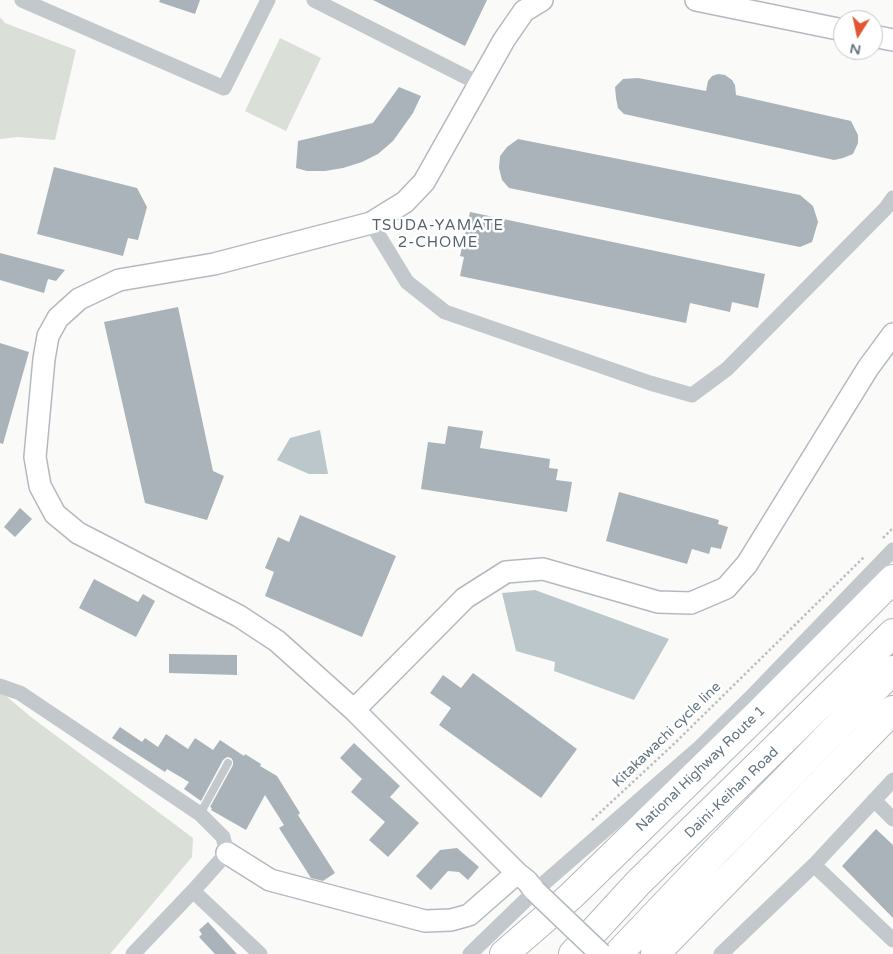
<!DOCTYPE html>
<style>
body{margin:0}
#map{position:relative;width:893px;height:954px;overflow:hidden;background:#fafaf8;font-family:"Varela Round",sans-serif}
canvas{display:block}
.north{position:absolute;left:833px;top:10px;width:50px;height:50px;box-sizing:border-box;background:#fff;border:1px solid #c1c8cd;border-radius:50%;rotate:190deg;font-size:14px;font-weight:700;line-height:20px;text-align:center;color:#657683}
.north::after{content:'';display:block;margin:auto;width:18px;height:22px;background:#e4572e;clip-path:polygon(50% 0,100% 100%,50% 72%,0 100%)}
</style>
<div id="map">
<canvas width="893" height="954"></canvas>
<div class="north">N</div>
</div>
<script>
const ctx = document.querySelector('canvas').getContext('2d');
ctx.lineJoin = 'round';
function fillPath(path, color) { ctx.fillStyle = color; ctx.fill(path, 'evenodd'); }
const toPath = rows => new Path2D(rows.map(r => 'M' + r).join(''));
function trace(path, color, width, dash) { ctx.strokeStyle = color; ctx.lineWidth = width; ctx.lineCap = dash ? 'butt' : 'round'; ctx.setLineDash(dash || []); ctx.stroke(path); }
function write(font, color, halo, rows, align = 'center') {
  ctx.font = font + ' "Varela Round",sans-serif'; ctx.lineWidth = 5; ctx.setLineDash([]); ctx.textBaseline = 'middle'; ctx.strokeStyle = halo; ctx.fillStyle = color; for (const [text, x, y, turn = 0] of rows) {
    ctx.save(); ctx.translate(x, y); ctx.rotate((+turn || 0) * Math.PI / 180); ctx.textAlign = isNaN(turn) ? turn : align; if (halo) ctx.strokeText(text, 0, 0); ctx.fillText(text, 0, 0); ctx.restore();
  }
}
fillPath(toPath([
 [0,17,5,23,76,50,55,140,18,137,0,139],
 [280,38,321,58,286,131,245,111],
 [0,691,31,717,193,838,192,857,110,954,0,954]
]), '#dadfd7');
fillPath(toPath([
 [320,430,328,474,309,474,277,460,290,438],
 [535,590,669,639,634,700,554,671,555,662,516,651,502,593]
]), '#bbc7cb');
fillPath(toPath([
 [160,0,200,0,195,14,159,2],
 [373,0,487,0,465,46],
 [718,74,725,75,732,80,735,85,736,95,851,121,858,135,858,143,853,154,843,158,834,160,624,114,618,108,616,98,615,87,623,79,638,78,706,91,708,81,712,76],
 [399,87,421,96,413,113,393,141,378,154,362,162,343,168,325,171,307,171,296,168,298,141,373,123],
 [518,139,800,195,813,206,818,222,812,242,800,247,509,188,502,180,499,168,500,156,507,147],
 [54,167,137,188,147,207,138,240,128,238,123,256,37,234],
 [470,212,765,274,758,308,732,302,730,312,690,303,686,323,460,276,464,257,460,256],
 [0,253,65,270,56,281,48,279,44,293,0,280],
 [178,307,213,471,224,476,207,520,145,503,104,322],
 [0,343,29,352,3,444,0,443],
 [448,426,483,431,480,448,550,459,549,468,558,469,556,480,572,482,567,512,421,489,428,442,445,444],
 [619,492,719,520,718,524,728,527,721,549,711,547,709,554,692,549,687,564,606,541],
 [20,508,32,519,15,537,4,527],
 [300,515,396,556,362,637,265,596,274,572,265,568,278,537,289,542],
 [94,579,138,602,143,594,155,601,136,637,79,608],
 [169,654,237,655,237,675,169,673],
 [473,673,577,749,541,798,439,725,451,708,430,693,443,675,461,688],
 [120,727,142,742,145,738,158,747,166,734,188,749,195,738,213,750,220,740,244,756,245,754,261,764,260,766,277,776,300,813,298,815,335,873,323,881,311,878,279,828,284,825,265,795,246,830,211,810,212,808,210,807,233,765,233,761,231,758,227,757,223,760,201,801,184,789,189,782,167,769,165,772,112,738],
 [354,743,400,786,390,797,419,823,388,857,369,840,385,822,351,792,362,779,340,758],
 [876,829,893,845,893,918,842,866],
 [457,848,479,867,468,880,459,872,448,871,431,890,416,876,440,850],
 [208,922,237,954,215,954,199,937,202,934,199,930]
]), '#aab3b9');
const secondary = toPath([
 [696,0,843,30],
 [873,36,893,40],
 [354,710,465,598,506,572,543,569,658,602,691,603,726,588,747,564,868,368,893,334],
 [227,853,270,880,425,921,451,920,469,915,517,873],
 [535,891,527,881,517,873,354,710,277,641,239,616,78,533,55,514,40,486,35,457,44,359,48,336,58,318,79,299,119,280,214,264,371,223,405,202,424,182,504,40,524,11,542,0]
]);
const highway = toPath([
 [504,954,571,896,759,713,893,579],
 [573,954,638,883,893,633],
 [618,954,715,852,893,670],
 [655,954,893,710]
]);
trace(secondary, '#b3babf', 24);
trace(highway, '#b4b9bd', 30);
trace(toPath([
 [883,538,893,528],
 [592,820,676,742,865,556]
]), '#bbbfc2', 2.5, [2.5, 2.5]);
trace(toPath([
 [200,814,228,763]
]), '#c3c8cc', 8);
trace(toPath([
 [22,0,224,88,268,0],
 [314,0,480,84],
 [371,223,407,282,445,312,650,383,692,395,727,369,886,208,893,198],
 [0,686,20,693,132,768,200,814,223,837,227,853,193,891,133,954],
 [874,800,893,819],
 [814,865,893,940],
 [193,891,260,954],
 [470,954,535,891,698,749,755,693,893,550],
 [721,954,814,865,893,780]
]), '#c3c8cc', 15);
trace(secondary, '#fff', 21);
trace(highway, '#fff', 28);
const secondaryBridge = toPath([
 [535,891,601,954]
]);
trace(secondaryBridge, '#b3babf', 24, []);
trace(secondaryBridge, '#fff', 21);
write('14px', '#657683', '#fff', [
 ["Kitakawachi cycle line",667,735,-44],
 ["National Highway Route 1",701,769,-44],
 ["Daini-Keihan Road",732,793,-44]
]);
ctx.letterSpacing = '1px';
write('15px', '#57646e', '#fff', [
 ["TSUDA-YAMATE",438,226],
 ["2-CHOME",438,243]
]);
ctx.letterSpacing = '0px';
</script>
